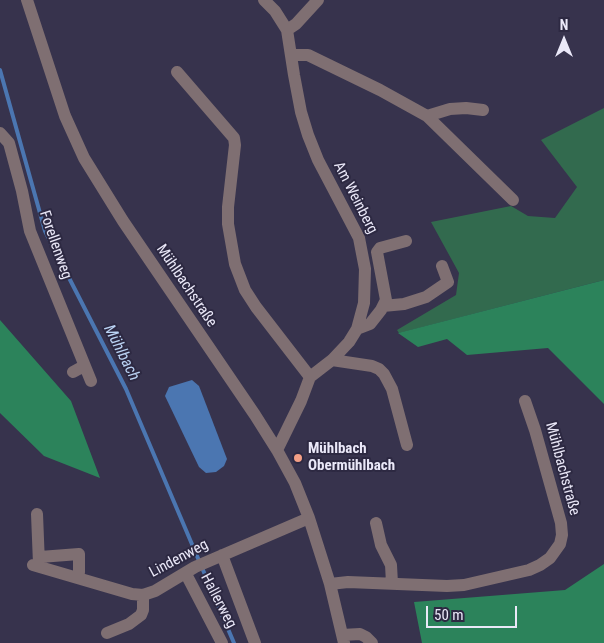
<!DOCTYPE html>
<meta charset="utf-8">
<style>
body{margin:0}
#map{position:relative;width:604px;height:643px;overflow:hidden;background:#37334d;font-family:"Roboto Condensed",sans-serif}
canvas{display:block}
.north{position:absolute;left:539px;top:15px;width:50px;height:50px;-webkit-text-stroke:4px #2d2942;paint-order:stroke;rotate:0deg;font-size:14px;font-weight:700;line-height:20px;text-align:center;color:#eae8f8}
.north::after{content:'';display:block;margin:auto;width:18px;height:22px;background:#eae8f8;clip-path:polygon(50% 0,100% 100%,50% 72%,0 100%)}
.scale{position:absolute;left:426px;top:606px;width:91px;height:22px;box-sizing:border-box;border:2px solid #eae8f8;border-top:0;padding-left:6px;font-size:15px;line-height:18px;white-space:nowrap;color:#eae8f8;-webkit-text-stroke:4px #2d2942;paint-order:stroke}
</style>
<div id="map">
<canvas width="604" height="643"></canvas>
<div class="north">N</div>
<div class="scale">50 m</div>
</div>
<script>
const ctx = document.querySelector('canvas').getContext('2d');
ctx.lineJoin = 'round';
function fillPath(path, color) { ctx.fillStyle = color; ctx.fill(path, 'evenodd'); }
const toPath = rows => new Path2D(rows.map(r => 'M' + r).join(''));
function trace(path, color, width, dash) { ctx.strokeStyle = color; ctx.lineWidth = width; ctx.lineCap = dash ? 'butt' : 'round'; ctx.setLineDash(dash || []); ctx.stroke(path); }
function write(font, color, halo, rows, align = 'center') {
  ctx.font = font + ' "Roboto Condensed",sans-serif'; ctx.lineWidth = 4; ctx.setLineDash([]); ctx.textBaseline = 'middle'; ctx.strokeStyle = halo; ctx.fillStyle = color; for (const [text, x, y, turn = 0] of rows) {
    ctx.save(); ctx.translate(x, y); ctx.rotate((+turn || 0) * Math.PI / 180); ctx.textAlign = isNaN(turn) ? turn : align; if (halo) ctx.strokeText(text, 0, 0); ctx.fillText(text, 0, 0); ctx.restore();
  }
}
fillPath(toPath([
 [604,108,604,280,399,333,397,330,456,295,459,273,431,222,511,206,528,216,555,218,577,187,541,140]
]), '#326a4e');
fillPath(toPath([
 [604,280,604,404,548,348,467,355,447,339,418,347,398,333],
 [0,320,71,401,100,478,44,456,0,413],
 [604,564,604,643,422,643,414,602,565,590]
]), '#2c835b');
fillPath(toPath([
 [192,380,199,386,227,459,224,466,216,472,206,473,199,467,165,396,169,387]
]), '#4b76b1');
trace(toPath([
 [0,70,45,231,126,389,234,643]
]), '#4b76b1', 4);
trace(toPath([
 [27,0,65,116,84,158,123,221,255,415,277,450,295,483,309,518,330,584,344,643],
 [264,0,275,11,287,30,294,75,301,112,308,135,318,160,359,238,365,269,364,303,357,329,349,342,332,360,310,377,301,401,277,450],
 [287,30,296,24,318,0],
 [291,55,308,55,380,90,427,116,513,200],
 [177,72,234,138,235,145,228,207,228,224,235,264,245,290,256,307,310,377],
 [427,116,450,109,466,108,483,110],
 [0,133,9,143,22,191,30,231,91,381],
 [383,306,404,304,426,297,448,282,442,266],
 [357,329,370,324,381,310,386,300,377,252,380,248,406,241],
 [332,360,372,366,379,369,384,374,392,389,407,445],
 [73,372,84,366],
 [37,514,39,564],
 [376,523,381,545,391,565,392,583],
 [222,555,255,643],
 [40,557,79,554,79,572,78,578],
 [33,565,132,594,143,595,155,591,195,567,309,518],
 [186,574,222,643],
 [330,584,348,582,447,586,464,585,529,570,540,565,550,558,560,544,562,535,561,523,535,430,525,401],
 [107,633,129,624,141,615,143,610,143,595],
 [342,635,360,634,366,637,372,643]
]), '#7f6f72', 12);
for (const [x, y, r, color] of [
 [298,458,5,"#f39f86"]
]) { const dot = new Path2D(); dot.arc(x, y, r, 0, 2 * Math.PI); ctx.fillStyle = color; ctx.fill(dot); trace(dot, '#2d2942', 2); }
write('15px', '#eae8f8', '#2d2942', [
 ["Am Weinberg",355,198,63],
 ["Forellenweg",55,245,71],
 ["Mühlbachstraße",186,286,56],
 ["Mühlbachstraße",562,469,75],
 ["Lindenweg",179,559,-28],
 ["Hallerweg",218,601,62]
]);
write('bold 15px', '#eae8f8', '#2d2942', [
 ["Mühlbach",308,449],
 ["Obermühlbach",308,466]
], 'left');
write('italic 16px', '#bbd3f4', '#2d2942', [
 ["Mühlbach",121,353,63]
]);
</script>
